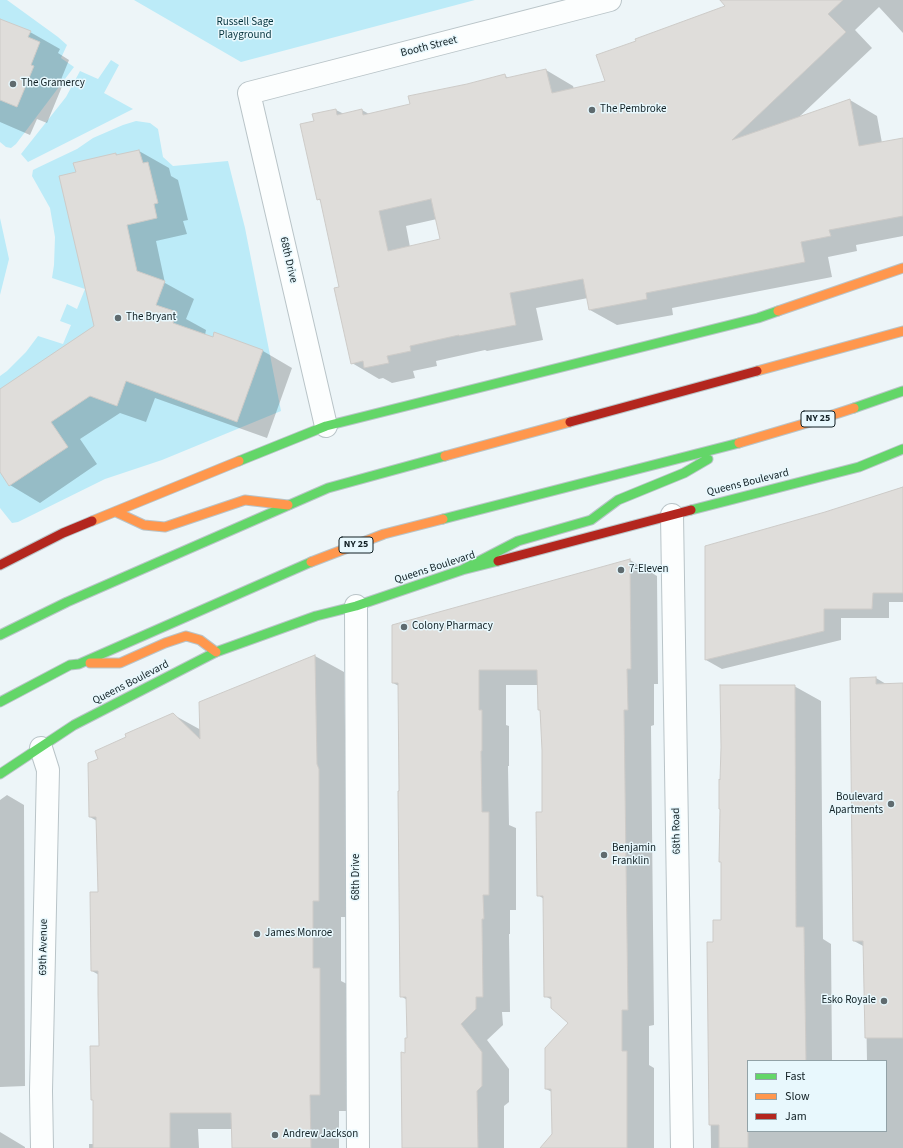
<!DOCTYPE html>
<style>
body{margin:0}
#map{position:relative;width:903px;height:1148px;overflow:hidden;background:#edf5f8;font-family:"Source Sans 3",sans-serif}
canvas{display:block}
.legend{position:absolute;left:747px;top:1060px;width:140px;height:72px;box-sizing:border-box;background:#e8f8fd;border:1px solid #92a2a7;margin:0;padding:5px 7px;list-style:none;font-size:12px;color:#122125}
.legend li{display:flex;align-items:center;gap:8px;height:20px}
.legend b{width:20px;border:1px solid #92a2a7}
</style>
<div id="map">
<canvas width="903" height="1148"></canvas>
<ul class="legend">
<li><b style="height:5px;background:#63d668"></b>Fast</li>
<li><b style="height:5px;background:#ff974d"></b>Slow</li>
<li><b style="height:5px;background:#b3261e"></b>Jam</li>
</ul>
</div>
<script>
const ctx = document.querySelector('canvas').getContext('2d');
ctx.lineJoin = 'round';
function fillPath(path, color) { ctx.fillStyle = color; ctx.fill(path, 'evenodd'); }
const toPath = rows => new Path2D(rows.map(r => 'M' + r).join(''));
function trace(path, color, width, dash) { ctx.strokeStyle = color; ctx.lineWidth = width; ctx.lineCap = dash ? 'butt' : 'round'; ctx.setLineDash(dash || []); ctx.stroke(path); }
function write(font, color, halo, rows, align = 'center') {
  ctx.font = font + ' "Source Sans 3",sans-serif'; ctx.lineWidth = 3; ctx.setLineDash([]); ctx.textBaseline = 'middle'; ctx.strokeStyle = halo; ctx.fillStyle = color; for (const [text, x, y, turn = 0] of rows) {
    ctx.save(); ctx.translate(x, y); ctx.rotate((+turn || 0) * Math.PI / 180); ctx.textAlign = isNaN(turn) ? turn : align; if (halo) ctx.strokeText(text, 0, 0); ctx.fillText(text, 0, 0); ctx.restore();
  }
}
fillPath(toPath([
 [0,0,7,0,58,37,67,45,61,58,74,67,16,144,11,148,6,147,0,142],
 [134,0,475,0,241,62],
 [111,60,119,65,104,93,133,109,28,162,21,154,66,97,80,71,98,79],
 [136,121,150,123,158,129,163,157,173,166,228,161,245,228,281,411,162,460,105,479,18,522,12,523,0,508,0,376,7,371,26,352,38,336,63,344,71,325,60,321,67,304,77,309,85,289,52,278,54,265,55,237,50,208,32,176,33,170,37,168,77,149,93,138,123,125],
 [0,218,9,259,0,295]
]), '#bcebf8');
fillPath(toPath([
 [721,0,903,0,903,33,879,7,855,30,872,48,798,118,850,100,877,116,882,143,903,139,903,236,856,245,857,251,828,257,832,277,672,308,673,315,617,325,590,310,588,298,536,308,543,340,487,351,485,350,436,361,437,366,413,371,415,378,392,383,383,378,379,379,352,363,341,288,321,201,318,199,315,122,336,110,344,114,362,110,369,114,411,105,467,85,504,75,510,79,546,70,573,86,574,89,607,82,638,41,727,6],
 [437,219,441,240,410,247,406,226],
 [0,20,30,32,60,49,58,53,69,60,60,82,63,84,47,123,37,119,30,135,0,122],
 [139,151,169,168,171,176,178,180,188,220,183,221,187,234,156,241,165,283,194,299,186,319,206,330,205,335,263,351,292,368,267,438,155,398,146,422,120,413,80,439,97,464,40,503,10,485,0,471,0,390,95,326,77,173,116,154,118,156],
 [903,487,903,602,889,602,889,618,841,618,841,640,722,669,706,660,825,513],
 [630,560,657,576,658,684,654,684,654,725,651,726,654,1025,649,1026,649,1065,654,1068,654,1148,547,1148,552,1135,552,1092,546,1089,570,1023,552,1000,545,996,544,899,538,895,543,812,543,750,538,685,506,685,506,725,509,726,509,766,508,766,509,825,516,828,516,910,510,910,510,934,509,934,510,1012,502,1012,503,1025,487,1040,509,1069,509,1102,504,1106,504,1148,403,1148,406,1054,408,1039,407,1000,401,996,399,686,393,683,393,626],
 [315,656,344,672,346,782,347,786,347,917,341,917,341,981,349,985,349,1111,339,1111,339,1148,233,1148,233,1129,198,1129,199,1148,89,1148,89,1144,94,1144,100,1047,99,975,92,971,100,893,97,821,90,817,100,759,128,737,172,714,201,730,200,703],
 [876,678,886,684,903,684,903,1148,711,1148,708,943,714,943,722,921,794,686,821,701,823,939,831,944,832,1061,748,1061,748,1131,886,1131,886,1061,867,1061,865,947,854,941],
 [7,795,24,805,25,1086,0,1087,0,800],
 [0,1132,25,1147,25,1148,0,1148]
]), '#0003');
const building = toPath([
 [720,0,843,0,828,14,846,32,732,140,850,99,859,146,903,138,903,216,829,230,831,236,801,242,805,262,646,293,647,299,589,310,583,279,510,293,516,325,459,336,459,335,410,346,411,351,387,356,389,363,364,368,363,361,351,364,334,288,339,287,320,199,317,200,300,124,314,121,312,114,336,109,337,115,362,109,363,115,410,104,408,96,467,84,505,74,506,78,546,69,552,93,605,81,596,55,636,41,635,39,725,6,720,0],
 [431,199,440,239,388,251,379,211,431,199],
 [0,19,31,31,28,37,40,42,31,65,34,66,17,107,0,100,0,19],
 [139,150,143,163,148,162,158,203,154,204,157,218,127,225,137,271,165,281,156,305,177,312,173,323,213,337,214,332,263,350,237,422,126,381,117,406,90,396,51,422,68,447,9,486,0,472,0,389,94,326,59,176,76,172,73,163,116,153,116,155,139,150],
 [903,487,903,593,873,593,872,609,824,609,824,631,705,660,705,546,825,512,903,487],
 [630,559,631,669,627,669,628,710,624,710,628,1010,622,1010,622,1051,627,1051,627,1148,540,1148,552,1134,551,1089,545,1089,545,1048,568,1023,551,1008,551,997,544,997,543,896,537,896,536,812,542,812,542,750,540,710,538,710,537,670,479,670,479,710,482,710,482,751,481,751,482,812,489,812,489,895,483,895,484,919,482,919,483,997,476,997,476,1009,461,1024,482,1052,482,1086,477,1091,478,1148,402,1148,401,1052,405,1053,405,1038,407,1038,406,997,400,997,398,791,399,791,398,683,392,683,392,625,630,559],
 [315,655,317,764,319,769,319,901,313,901,313,968,320,968,320,1095,310,1095,311,1148,232,1148,231,1113,170,1113,170,1148,93,1148,93,1100,91,1100,90,1046,99,1046,98,994,98,971,91,971,90,892,98,892,96,817,89,817,88,763,98,759,95,751,126,737,125,734,173,713,200,739,199,702,315,655],
 [876,677,876,684,903,683,903,1038,865,1038,863,941,853,941,850,678,876,677],
 [720,685,795,685,796,927,804,927,806,1061,748,1061,748,1148,719,1148,719,1125,709,1125,707,942,713,942,713,920,721,920,721,862,719,862,720,809,719,809,719,779,720,780,721,747,720,685]
]);
fillPath(building, '#dfddda');
trace(building, '#cdcbc8', 1);
const street = toPath([
 [326,426,249,93,610,0],
 [672,515,682,1148],
 [356,606,358,1148],
 [41,748,48,770,41,1091,42,1148]
]);
const fast = toPath([
 [854,408,903,391],
 [239,461,326,426,758,318,778,311],
 [691,510,859,467,903,449],
 [443,519,739,443],
 [462,570,518,541,591,520,618,500,684,473,708,459],
 [0,635,67,602,328,488,445,456],
 [0,702,70,665,79,664,311,562],
 [0,774,74,725,216,652,316,616,356,606,462,570,498,561]
]);
const slow = toPath([
 [778,311,903,268],
 [757,371,903,331],
 [739,443,817,420,854,408],
 [445,456,570,422],
 [116,512,144,525,165,527,245,500,288,505],
 [92,521,239,461],
 [311,562,384,534,443,519],
 [90,663,120,663,165,643,186,636,200,640,216,652]
]);
const jam = toPath([
 [570,422,757,371],
 [498,561,691,510],
 [0,565,63,533,92,521]
]);
trace(street, '#b9c4c8', 24);
trace(fast, '#b9c4c8', 11);
trace(slow, '#b9c4c8', 11);
trace(jam, '#b9c4c8', 11);
trace(street, '#fcfefe', 22);
trace(fast, '#63d668', 9);
trace(slow, '#ff974d', 9);
trace(jam, '#b3261e', 9);
for (const [x, y, r, color] of [
 [13,84,4,"#5f6b6f"],
 [592,110,4,"#5f6b6f"],
 [118,318,4,"#5f6b6f"],
 [621,570,4,"#5f6b6f"],
 [404,627,4,"#5f6b6f"],
 [891,804,4,"#5f6b6f"],
 [604,855,4,"#5f6b6f"],
 [257,934,4,"#5f6b6f"],
 [884,1001,4,"#5f6b6f"],
 [275,1135,4,"#5f6b6f"]
]) { const dot = new Path2D(); dot.arc(x, y, r, 0, 2 * Math.PI); ctx.fillStyle = color; ctx.fill(dot); trace(dot, '#e8f8fd', 1.5); }
for (const [x, y, w] of [
 [818,419,34],
 [356,545,34]
]) { const box = new Path2D(); box.roundRect(x - w / 2, y - 8, w, 16, 3); ctx.fillStyle = '#e8f8fd'; ctx.fill(box); trace(box, '#122125', 1); }
write('bold 10px', '#122125', null, [
 ["NY 25",818,419],
 ["NY 25",356,545]
]);
write('11px', '#05343e', '#e8f8fd', [
 ["Russell Sage",245,23],
 ["Playground",245,36]
]);
write('11px', '#122125', '#e8f8fd', [
 ["Booth Street",429,47,-14],
 ["68th Drive",288,260,77],
 ["Queens Boulevard",748,483,-14],
 ["Queens Boulevard",435,568,-18],
 ["Queens Boulevard",131,683,-27],
 ["68th Road",677,831,-91],
 ["68th Drive",357,877,-90],
 ["69th Avenue",44,947,-89]
]);
write('11px', '#122125', '#e8f8fd', [
 ["The Gramercy",21,84],
 ["The Pembroke",600,110],
 ["The Bryant",126,318],
 ["7-Eleven",629,570],
 ["Colony Pharmacy",412,627],
 ["Boulevard",883,798,"right"],
 ["Apartments",883,811,"right"],
 ["Benjamin",612,849],
 ["Franklin",612,862],
 ["James Monroe",265,934],
 ["Esko Royale",876,1001,"right"],
 ["Andrew Jackson",283,1135]
], 'left');
</script>
